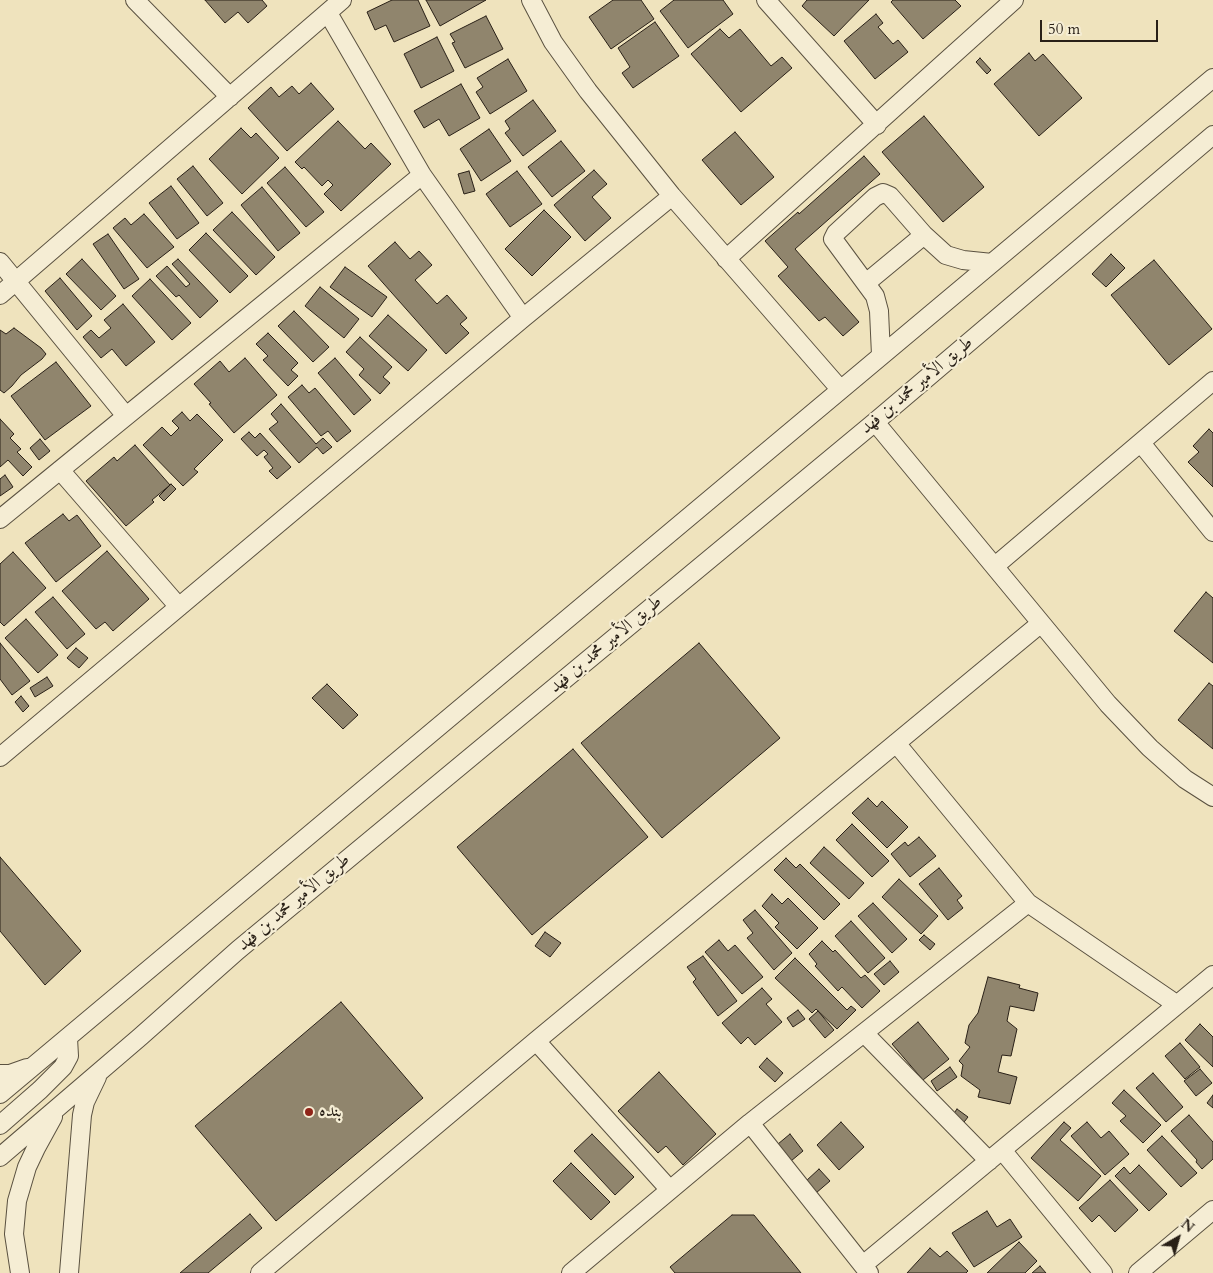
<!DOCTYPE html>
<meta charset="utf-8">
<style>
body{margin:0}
#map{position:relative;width:1213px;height:1273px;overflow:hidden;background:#efe3bd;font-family:Cardo,serif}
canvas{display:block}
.north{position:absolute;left:1153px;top:1213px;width:50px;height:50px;-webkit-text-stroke:4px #f5edd4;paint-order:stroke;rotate:38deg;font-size:14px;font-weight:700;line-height:20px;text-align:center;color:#292017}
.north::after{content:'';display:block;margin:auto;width:18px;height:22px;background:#292017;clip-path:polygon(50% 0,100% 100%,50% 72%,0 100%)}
.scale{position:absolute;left:1040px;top:20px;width:118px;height:22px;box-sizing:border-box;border:2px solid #292017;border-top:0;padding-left:6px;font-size:15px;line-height:18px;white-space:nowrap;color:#292017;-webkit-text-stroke:4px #f5edd4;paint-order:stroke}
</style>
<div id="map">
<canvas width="1213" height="1273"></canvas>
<div class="north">N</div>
<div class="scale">50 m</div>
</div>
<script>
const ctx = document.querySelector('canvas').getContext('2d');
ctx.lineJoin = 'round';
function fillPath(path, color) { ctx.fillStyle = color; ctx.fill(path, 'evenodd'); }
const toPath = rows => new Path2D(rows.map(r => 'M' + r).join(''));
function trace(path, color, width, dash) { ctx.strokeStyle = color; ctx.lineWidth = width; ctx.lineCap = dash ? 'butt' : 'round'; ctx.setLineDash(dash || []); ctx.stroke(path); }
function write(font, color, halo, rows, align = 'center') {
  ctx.font = font + ' Cardo,Amiri,serif'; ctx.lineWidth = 4.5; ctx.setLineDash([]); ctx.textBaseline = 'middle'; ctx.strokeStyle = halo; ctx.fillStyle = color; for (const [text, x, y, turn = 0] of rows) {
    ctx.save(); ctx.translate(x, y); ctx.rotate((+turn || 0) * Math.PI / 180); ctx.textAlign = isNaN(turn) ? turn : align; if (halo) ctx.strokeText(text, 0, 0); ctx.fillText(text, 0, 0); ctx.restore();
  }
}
const building = toPath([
 [205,0,262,0,267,6,248,23,238,12,225,23,205,0],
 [392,0,418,0,430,26,394,42,386,25,375,30,367,12,392,0],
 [426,0,486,0,440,26,426,0],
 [613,0,641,0,654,19,611,49,589,17,613,0],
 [674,0,723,0,733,14,688,48,660,11,674,0],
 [807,0,869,0,834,36,802,6,807,0],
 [893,0,955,0,961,6,923,39,891,2,893,0],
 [876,14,883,23,878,27,893,44,898,40,908,52,875,79,844,41,876,14],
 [486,16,503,49,465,68,452,43,455,42,450,34,486,16],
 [655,22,679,56,633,88,622,73,630,67,618,48,655,22],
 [720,29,729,38,740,29,771,66,782,57,792,68,741,112,691,54,720,29],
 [437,37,454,71,421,88,404,54,437,37],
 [1029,53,1035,61,1043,54,1082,98,1039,136,994,84,1029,53],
 [980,58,991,70,987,74,976,62,980,58],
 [508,59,527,91,490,114,476,92,483,87,477,78,508,59],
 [311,83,334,109,287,151,248,108,271,87,279,97,292,86,299,94,311,83],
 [461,84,480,118,449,136,439,119,424,128,414,111,461,84],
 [533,100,556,131,523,156,505,133,510,129,505,121,533,100],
 [924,116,984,187,943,222,882,152,924,116],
 [338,121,365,149,371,143,391,164,341,211,324,194,333,185,328,180,322,186,304,167,302,169,295,162,338,121],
 [241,128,251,138,256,133,279,158,242,194,209,159,241,128],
 [489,129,511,161,481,181,460,149,489,129],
 [735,132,774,177,741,205,702,160,735,132],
 [561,141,585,171,552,197,528,167,561,141],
 [864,156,880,174,795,249,859,322,843,336,825,317,819,321,778,276,788,267,765,241,798,212,799,214,864,156],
 [193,166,223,203,207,216,177,179,193,166],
 [285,167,324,212,306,227,267,183,285,167],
 [594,170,607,184,592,197,611,218,585,241,554,205,594,170],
 [469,171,475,191,464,194,458,174,469,171],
 [517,171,542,204,510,227,486,194,517,171],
 [171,186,199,223,177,239,149,203,171,186],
 [262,187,300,233,278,251,241,205,262,187],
 [544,210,571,237,532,276,505,249,544,210],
 [232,212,275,257,256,275,213,230,232,212],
 [144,214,174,247,147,268,113,228,125,218,131,225,144,214],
 [206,233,248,276,230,293,189,250,206,233],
 [108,234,139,279,124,289,93,244,108,234],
 [395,242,410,259,419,251,432,265,415,280,437,304,447,295,467,318,460,324,469,333,446,354,368,266,395,242],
 [1111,254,1125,268,1106,287,1092,274,1111,254],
 [82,259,116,296,101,310,66,274,82,259],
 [178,259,218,301,200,318,179,295,176,297,156,276,167,266,186,287,190,284,172,264,178,259],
 [1154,260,1212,329,1169,365,1111,295,1154,260],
 [345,267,387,297,372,317,330,287,345,267],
 [60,278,92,316,77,330,45,291,60,278],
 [150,279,191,323,172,340,132,296,150,279],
 [320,287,359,319,344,338,305,306,320,287],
 [123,304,155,342,126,366,112,349,101,358,83,337,91,330,99,338,111,328,104,320,123,304],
 [294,311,329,347,313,362,278,326,294,311],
 [388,315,427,350,408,371,369,336,388,315],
 [14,328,41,348,46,354,42,359,21,375,12,386,4,393,0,390,0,330,6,334,14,328],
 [268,333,298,363,291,370,298,376,288,386,263,360,268,356,256,344,268,333],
 [360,337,392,367,383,377,390,383,380,394,359,375,364,369,346,352,360,337],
 [245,358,277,395,234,433,209,404,211,403,194,384,220,361,229,372,245,358],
 [335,358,371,400,354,415,318,373,335,358],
 [56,362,91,406,45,440,11,396,56,362],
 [302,385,309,393,315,388,351,431,337,442,328,431,321,436,288,397,302,385],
 [281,404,316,444,323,438,332,447,323,454,317,447,299,463,269,429,278,422,271,414,281,404],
 [182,412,190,421,197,414,223,440,194,469,198,472,183,486,143,445,162,427,171,436,179,428,172,421,182,412],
 [0,419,14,434,10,438,21,449,17,452,32,467,23,476,8,460,0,467,0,419],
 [1209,429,1213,433,1213,487,1188,462,1199,452,1193,446,1209,429],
 [249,432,255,438,260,433,291,467,277,479,269,471,273,468,264,457,268,454,264,450,257,456,241,439,249,432],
 [40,439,50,451,39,460,30,448,40,439],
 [135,445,170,485,152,500,154,502,126,526,86,481,114,457,117,461,135,445],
 [5,475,13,487,0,496,0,479,5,475],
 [171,484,176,489,164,501,159,496,171,484],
 [63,514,69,521,77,515,101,546,56,582,25,543,63,514],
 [107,551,149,599,113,631,105,622,96,629,62,591,107,551],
 [13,552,46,588,4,626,0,622,0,564,13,552],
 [1206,592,1213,598,1213,663,1174,631,1206,592],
 [53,597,85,634,67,649,35,612,53,597],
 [26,619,58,655,38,673,5,638,26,619],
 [0,643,30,681,12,695,0,679,0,643],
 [699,643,780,738,662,838,581,743,699,643],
 [76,648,88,658,79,668,67,658,76,648],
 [47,677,53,686,35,697,30,688,47,677],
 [1209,683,1213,686,1213,749,1178,720,1209,683],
 [327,684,358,715,343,729,312,698,327,684],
 [21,696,29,706,23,712,15,702,21,696],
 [573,749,648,837,532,935,457,847,573,749],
 [868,798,877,807,882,801,908,827,887,848,852,813,868,798],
 [852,824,889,861,872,877,836,840,852,824],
 [919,837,936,856,910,877,891,854,905,842,908,846,919,837],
 [824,847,864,883,849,899,810,863,824,847],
 [0,857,81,951,45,985,0,931,0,857],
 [786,858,796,868,800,864,840,904,824,920,774,870,786,858],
 [939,868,962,896,957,900,963,908,948,920,919,884,939,868],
 [899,879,938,916,921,934,882,897,899,879],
 [772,894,782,904,788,898,818,928,797,949,775,927,779,923,762,906,772,894],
 [873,903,907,939,892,953,858,916,873,903],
 [755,910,792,953,774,970,747,938,753,933,743,920,755,910],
 [851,921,885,958,868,973,835,936,851,921],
 [545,932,561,943,550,957,535,946,545,932],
 [924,935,935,944,930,950,919,940,924,935],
 [719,940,728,951,735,945,763,977,742,994,705,952,719,940],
 [822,941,833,952,835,950,861,978,865,975,880,991,862,1008,842,987,838,991,815,966,817,964,809,954,822,941],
 [703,956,737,1001,718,1016,693,982,696,979,687,967,703,956],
 [795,958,847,1010,851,1006,856,1010,837,1029,816,1009,812,1013,775,978,795,958],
 [890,961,899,972,884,985,874,974,890,961],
 [988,977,1020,985,1019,988,1038,993,1034,1011,1010,1006,1007,1021,1017,1029,1011,1056,1002,1055,998,1072,1017,1077,1010,1104,978,1097,980,1090,961,1076,963,1065,959,1061,970,1047,965,1043,969,1025,978,1013,988,977],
 [762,988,772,999,766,1004,782,1022,755,1045,748,1037,741,1044,722,1023,762,988],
 [341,1002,423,1098,276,1221,195,1126,341,1002],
 [798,1010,805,1019,793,1027,787,1018,798,1010],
 [818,1011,834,1030,825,1038,809,1019,818,1011],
 [918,1022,949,1059,923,1080,892,1044,918,1022],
 [1200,1024,1213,1037,1213,1067,1185,1040,1200,1024],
 [1180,1043,1200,1067,1185,1079,1165,1056,1180,1043],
 [767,1058,783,1073,775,1082,759,1067,767,1058],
 [950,1067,957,1077,937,1091,931,1081,950,1067],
 [1200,1069,1212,1083,1196,1096,1184,1081,1200,1069],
 [659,1072,716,1134,683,1165,666,1146,658,1153,618,1111,659,1072],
 [1153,1073,1183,1107,1166,1122,1136,1088,1153,1073],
 [1124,1090,1161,1125,1143,1143,1120,1121,1126,1116,1112,1103,1124,1090],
 [1213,1095,1213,1108,1207,1103,1213,1095],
 [957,1109,968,1117,961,1126,950,1119,957,1109],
 [1189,1115,1213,1142,1213,1159,1202,1169,1196,1162,1197,1160,1171,1131,1189,1115],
 [841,1122,864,1147,839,1170,817,1145,841,1122],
 [1064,1122,1071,1128,1060,1140,1101,1176,1078,1201,1031,1158,1064,1122],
 [1087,1122,1101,1138,1109,1131,1129,1154,1105,1175,1071,1136,1087,1122],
 [592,1134,634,1177,615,1195,574,1151,592,1134],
 [790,1134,803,1151,791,1161,778,1144,790,1134],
 [1162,1136,1197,1173,1181,1187,1147,1150,1162,1136],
 [571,1163,610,1202,591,1220,553,1181,571,1163],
 [1139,1165,1167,1194,1149,1211,1115,1176,1124,1167,1130,1174,1139,1165],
 [819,1169,830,1181,816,1193,806,1181,819,1169],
 [1110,1180,1138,1210,1115,1232,1099,1215,1092,1222,1079,1208,1110,1180],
 [987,1211,997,1227,1010,1219,1022,1237,974,1267,952,1233,987,1211],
 [250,1214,262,1228,208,1273,180,1273,250,1214],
 [732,1215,754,1215,801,1273,675,1273,670,1267,732,1215],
 [1019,1242,1037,1261,1025,1273,987,1273,1019,1242],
 [930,1248,940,1257,947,1251,968,1271,966,1273,907,1273,930,1248],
 [1040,1266,1046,1273,1032,1273,1040,1266]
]);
fillPath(building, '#90856d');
trace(building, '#292017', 1);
const minor = toPath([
 [135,0,230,97],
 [531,0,553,42,588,91,672,196,840,389],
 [766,0,877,125],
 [328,13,422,175,523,318],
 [726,259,1014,0],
 [0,262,126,416],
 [866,283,924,235],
 [0,295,342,0],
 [881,355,879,311,875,296,833,239,836,233,875,197,883,193,890,196,924,235,946,255,963,260,992,263],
 [875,422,1108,704,1150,748,1185,779,1213,797],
 [1141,443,1213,532],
 [60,470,179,607],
 [0,519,422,175],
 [995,566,1213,381],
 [896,743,1028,903,1176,1004],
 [0,757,523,318,672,196],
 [864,1033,989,1161],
 [536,1041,670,1190],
 [0,1074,10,1074,27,1068],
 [0,1094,1213,78],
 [750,1123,869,1273],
 [0,1125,40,1090,63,1067,69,1056,68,1038],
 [1002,1150,1103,1273],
 [0,1157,140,1037,238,950,875,422,1213,135],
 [863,1265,1213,975],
 [20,1273,14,1234,17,1201,27,1167,36,1148,53,1117],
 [69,1273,82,1115,85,1102,97,1077],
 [260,1273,536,1041,1040,624],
 [571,1273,750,1123,1028,903],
 [1138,1273,1213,1210]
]);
trace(minor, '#5a5140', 20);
trace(minor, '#f5edd4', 18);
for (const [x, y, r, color] of [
 [309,1112,5,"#8f2418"]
]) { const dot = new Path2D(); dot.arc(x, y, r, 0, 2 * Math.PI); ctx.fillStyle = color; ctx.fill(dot); trace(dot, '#f5edd4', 2); }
write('18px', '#292017', '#f5edd4', [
 ["طريق الأمير محمد بن فهد",917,386,-40],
 ["طريق الأمير محمد بن فهد",606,645,-40],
 ["طريق الأمير محمد بن فهد",294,903,-40]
]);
write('18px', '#292017', '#f5edd4', [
 ["بنده",319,1112]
], 'left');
</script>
